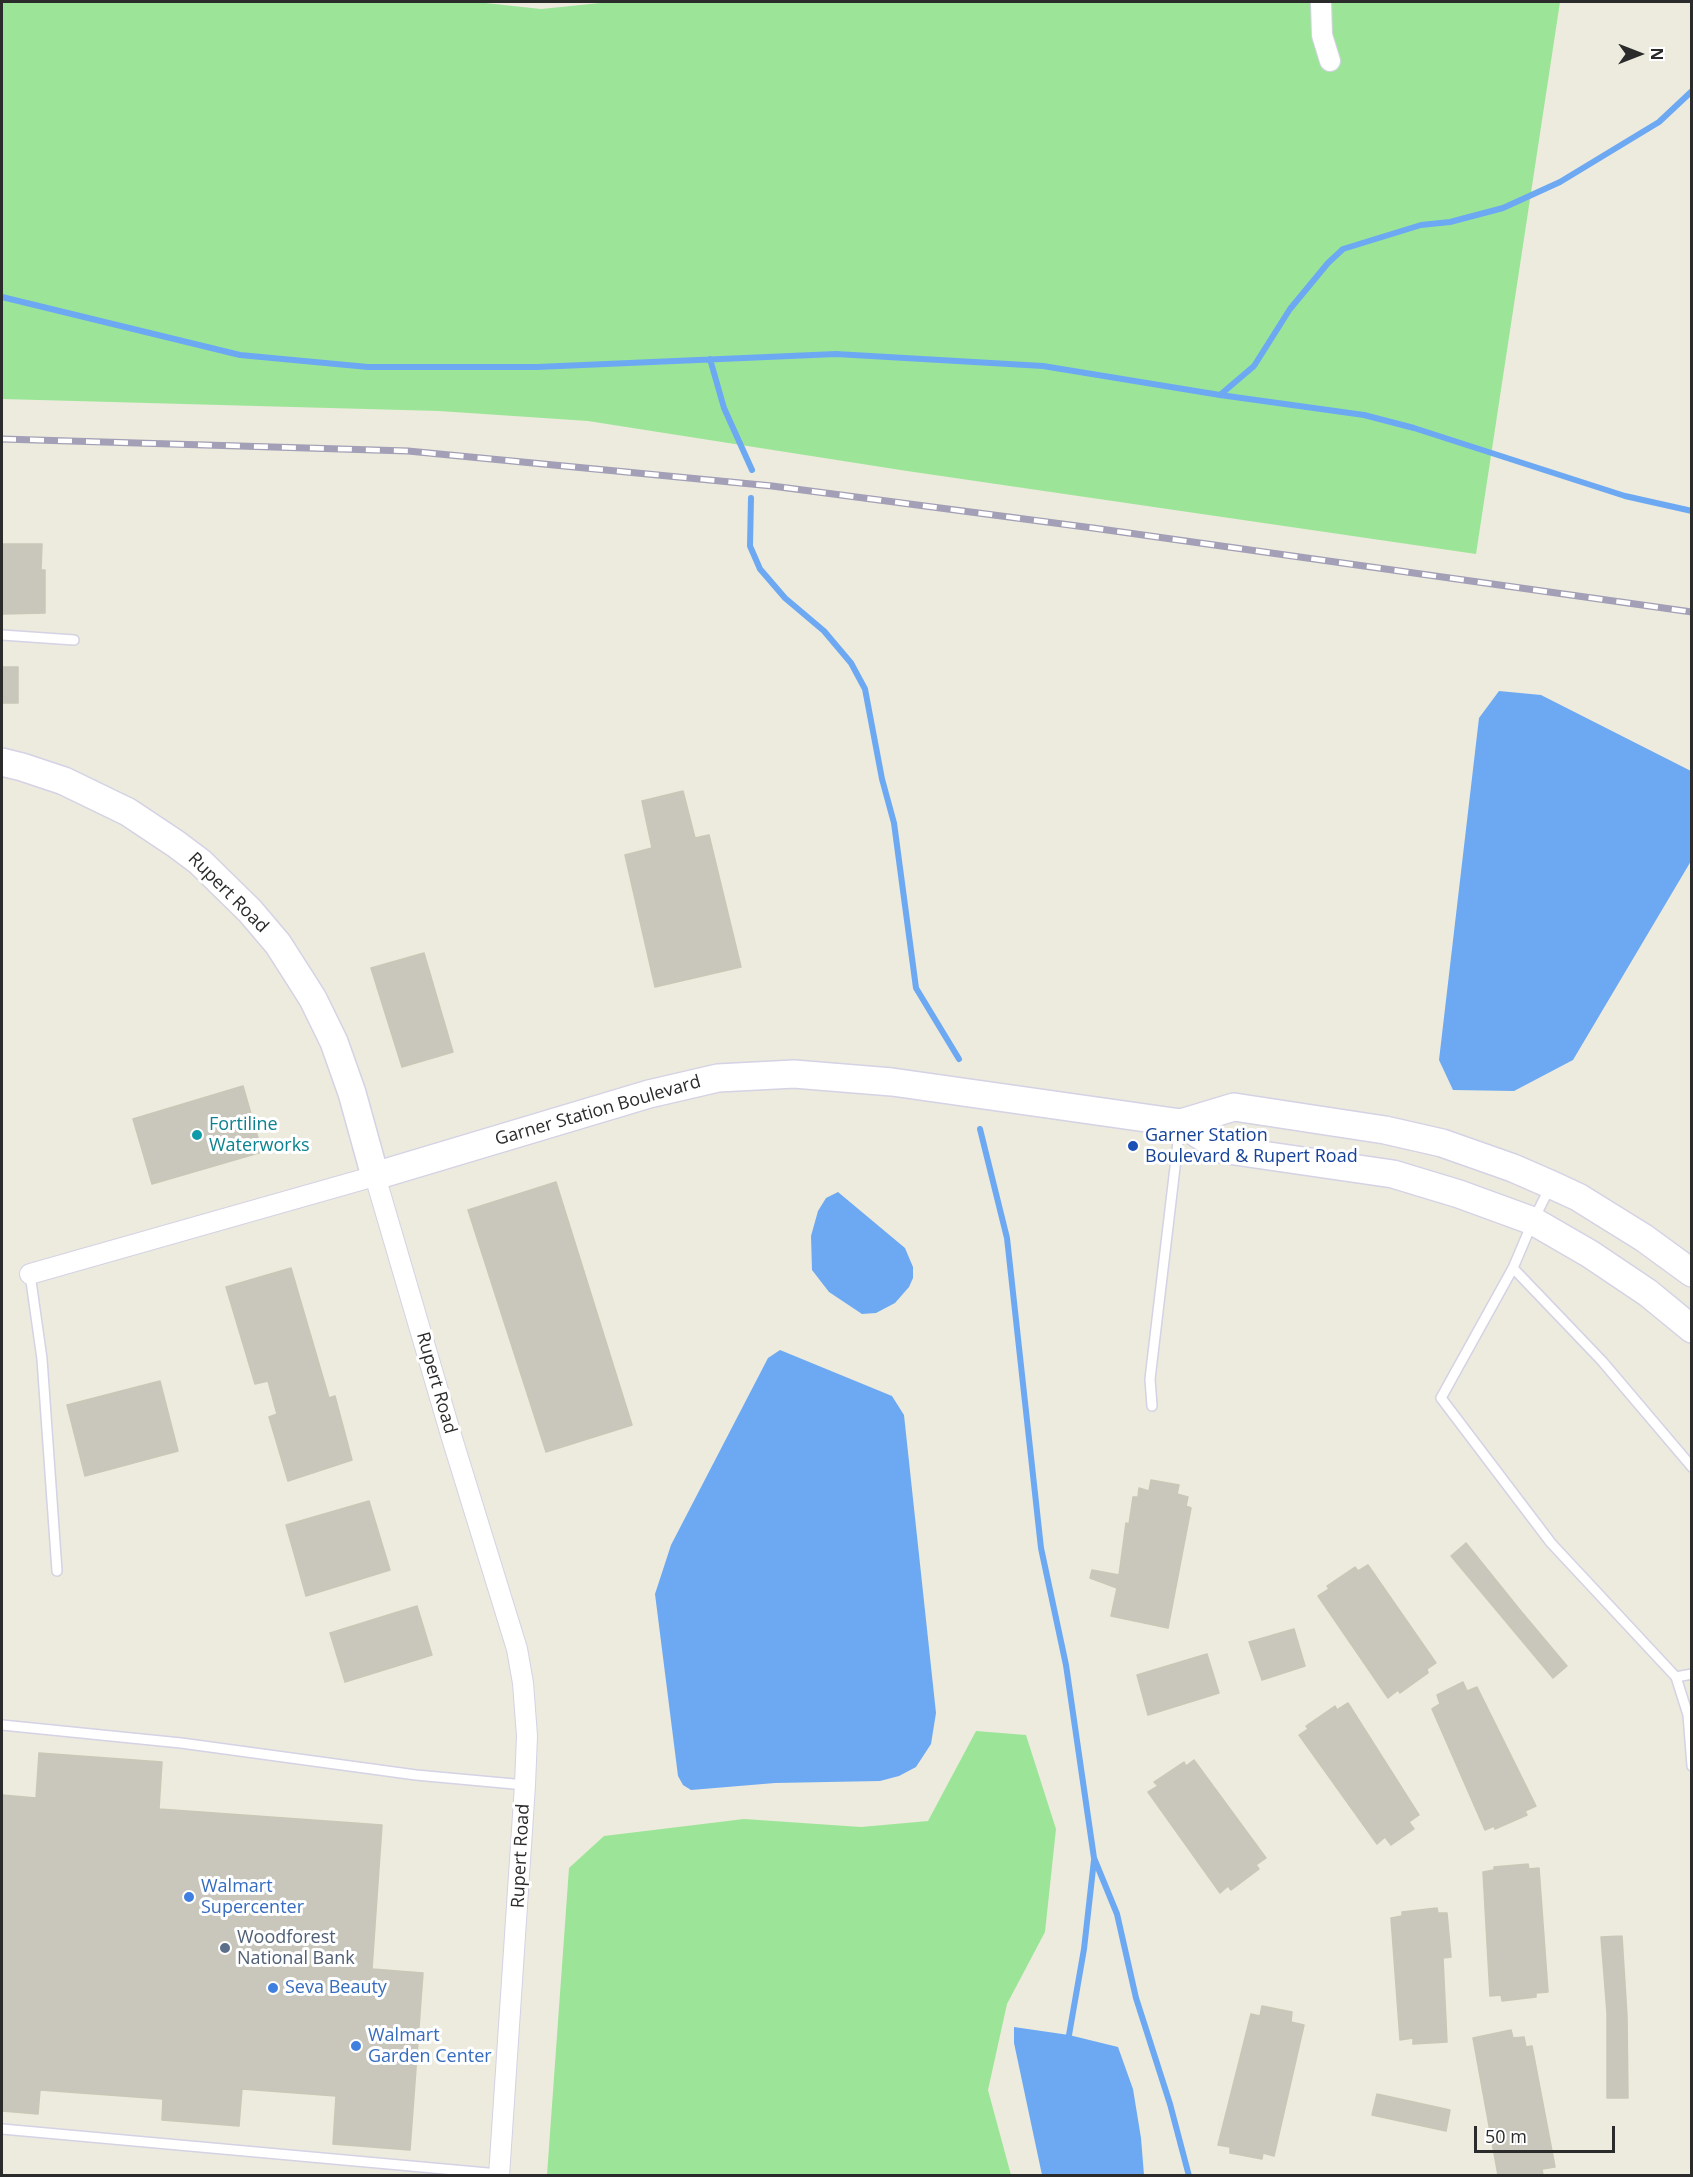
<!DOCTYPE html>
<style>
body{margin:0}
#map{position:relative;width:1693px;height:2177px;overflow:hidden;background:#edebdd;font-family:"Open Sans",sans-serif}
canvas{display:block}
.frame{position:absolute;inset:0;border:3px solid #2b2b2b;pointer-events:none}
.north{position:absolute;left:1609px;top:24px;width:60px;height:60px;-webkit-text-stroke:4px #fff;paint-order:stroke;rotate:90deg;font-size:16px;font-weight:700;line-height:24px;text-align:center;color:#2b2b2b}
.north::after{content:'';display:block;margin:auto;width:21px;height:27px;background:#2b2b2b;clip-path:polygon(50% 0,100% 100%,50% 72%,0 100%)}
.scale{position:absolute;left:1474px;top:2126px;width:141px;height:27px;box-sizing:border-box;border:3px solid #2b2b2b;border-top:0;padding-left:8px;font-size:18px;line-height:21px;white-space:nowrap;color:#2b2b2b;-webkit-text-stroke:4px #fff;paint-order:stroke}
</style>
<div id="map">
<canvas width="1693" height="2177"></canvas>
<div class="frame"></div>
<div class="north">N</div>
<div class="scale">50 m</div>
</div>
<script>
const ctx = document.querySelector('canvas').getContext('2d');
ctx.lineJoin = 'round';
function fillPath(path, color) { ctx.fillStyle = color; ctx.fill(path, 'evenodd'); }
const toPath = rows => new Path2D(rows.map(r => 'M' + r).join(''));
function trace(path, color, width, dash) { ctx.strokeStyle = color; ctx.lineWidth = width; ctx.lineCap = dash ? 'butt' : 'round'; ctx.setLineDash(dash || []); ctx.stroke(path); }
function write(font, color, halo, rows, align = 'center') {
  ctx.font = font + ' "Open Sans",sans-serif'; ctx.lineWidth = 6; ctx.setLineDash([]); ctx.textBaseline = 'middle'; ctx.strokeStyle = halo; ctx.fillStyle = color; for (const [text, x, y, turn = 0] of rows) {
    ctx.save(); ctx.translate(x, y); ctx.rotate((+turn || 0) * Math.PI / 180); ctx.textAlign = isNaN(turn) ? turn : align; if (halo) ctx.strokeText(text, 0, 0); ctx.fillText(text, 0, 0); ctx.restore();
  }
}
fillPath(toPath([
 [2,2,476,2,541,9,610,2,1560,2,1476,554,907,471,588,421,439,411,2,399],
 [976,1731,1026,1735,1056,1829,1045,1932,1007,2004,988,2090,1011,2175,547,2175,569,1868,604,1836,744,1819,861,1827,928,1821]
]), '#9ce598');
fillPath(toPath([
 [1499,691,1541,695,1691,771,1691,861,1573,1060,1514,1091,1453,1090,1439,1060,1479,718],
 [838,1192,905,1248,913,1267,913,1278,909,1287,895,1303,876,1313,862,1314,829,1292,812,1270,811,1236,818,1211,826,1198],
 [780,1350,892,1396,904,1415,936,1713,931,1744,916,1767,899,1776,880,1781,775,1783,691,1790,683,1785,678,1776,655,1594,671,1545,768,1358],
 [1014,2027,1069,2035,1118,2047,1133,2089,1141,2138,1144,2175,1042,2175,1014,2043]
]), '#6da9f2');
trace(toPath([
 [2,297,240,355,368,367,537,367,836,354,1043,366,1220,395,1364,415,1414,428,1625,496,1692,511],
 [710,359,724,408,752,470],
 [1220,395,1254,366,1290,309,1328,263,1343,249,1421,225,1450,222,1503,208,1560,182,1659,122,1692,91],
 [751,498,750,546,760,569,785,598,824,631,851,663,865,689,882,779,894,823,916,988,959,1059],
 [980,1129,1007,1238,1041,1548,1066,1665,1094,1858,1117,1914,1136,1998,1170,2104,1189,2176],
 [1069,2035,1084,1949,1094,1860]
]), '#6da9f2', 6);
const building = toPath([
 [2,544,42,544,41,570,45,570,45,613,2,614,2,544],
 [2,667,18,667,18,703,2,703,2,667],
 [683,791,695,838,709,835,741,967,655,987,625,855,652,848,642,801,683,791],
 [424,953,453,1052,402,1067,371,968,424,953],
 [243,1086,262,1152,152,1184,133,1119,243,1086],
 [556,1182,632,1425,546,1452,468,1210,556,1182],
 [291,1268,329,1398,335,1396,352,1460,288,1481,269,1417,277,1414,268,1381,255,1384,226,1287,291,1268],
 [160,1381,178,1451,85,1476,67,1405,160,1381],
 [1151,1480,1179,1485,1177,1494,1188,1497,1186,1506,1191,1508,1168,1628,1111,1616,1117,1588,1090,1578,1092,1570,1119,1575,1126,1523,1129,1524,1133,1497,1138,1497,1139,1488,1149,1491,1151,1480],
 [369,1501,390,1570,306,1596,286,1525,369,1501],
 [1466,1543,1520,1610,1567,1666,1553,1678,1451,1556,1466,1543],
 [1368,1565,1436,1663,1427,1669,1428,1673,1400,1693,1398,1690,1388,1698,1318,1596,1329,1589,1327,1586,1355,1567,1358,1571,1368,1565],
 [417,1606,432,1655,345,1682,330,1633,417,1606],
 [1294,1629,1305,1666,1262,1680,1249,1642,1294,1629],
 [1207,1654,1219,1693,1148,1715,1137,1675,1207,1654],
 [1463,1682,1467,1691,1477,1687,1536,1806,1525,1811,1527,1815,1495,1829,1494,1826,1485,1830,1432,1709,1440,1704,1437,1695,1463,1682],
 [1348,1703,1419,1815,1409,1822,1414,1829,1391,1845,1385,1837,1377,1844,1299,1735,1308,1729,1306,1726,1335,1706,1337,1710,1348,1703],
 [39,1753,162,1762,159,1809,382,1825,372,1969,423,1973,410,2150,333,2144,336,2096,242,2089,239,2126,162,2120,163,2099,40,2090,38,2114,2,2111,2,1795,36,1798,39,1753],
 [1194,1760,1266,1858,1256,1865,1259,1869,1231,1890,1228,1886,1220,1893,1148,1792,1158,1786,1154,1782,1184,1762,1186,1766,1194,1760],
 [1528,1864,1529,1869,1539,1868,1548,1992,1536,1993,1536,1997,1502,2001,1501,1995,1490,1996,1483,1872,1494,1870,1494,1867,1528,1864],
 [1437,1908,1438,1913,1447,1913,1451,1957,1443,1958,1447,2042,1413,2044,1413,2038,1400,2040,1391,1918,1402,1916,1402,1912,1437,1908],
 [1622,1936,1627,2016,1628,2098,1607,2098,1607,2013,1601,1937,1622,1936],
 [1262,2006,1292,2012,1291,2022,1304,2025,1274,2156,1263,2153,1262,2159,1230,2153,1230,2147,1218,2145,1251,2014,1260,2016,1262,2006],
 [1511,2030,1513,2038,1524,2037,1526,2047,1532,2046,1555,2167,1542,2169,1543,2175,1498,2175,1473,2038,1511,2030],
 [1377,2094,1450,2110,1446,2131,1372,2115,1377,2094]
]);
fillPath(building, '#c9c7bc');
trace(building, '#c9c8b6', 1.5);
const lane = toPath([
 [2,635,74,640],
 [1550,1187,1533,1221,1513,1268,1441,1398,1551,1543,1676,1677],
 [1513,1268,1602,1361,1692,1467],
 [30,1274,42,1359,57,1571],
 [1152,1406,1150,1379,1180,1125],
 [1692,1674,1676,1677,1688,1715,1692,1766],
 [2,1725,181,1743,416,1775,525,1785],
 [2,2129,499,2174]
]);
const street = toPath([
 [1321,2,1322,35,1330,61],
 [30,1274,375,1176,451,1435,517,1649,523,1683,527,1736,525,1785,499,2176]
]);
const secondary = toPath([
 [2,762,22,767,64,781,128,812,176,844,200,862,250,911,278,944,301,980,313,999,334,1042,352,1093,375,1176,649,1094,718,1078,794,1074,892,1082,1181,1123,1234,1107,1385,1130,1442,1143,1513,1168,1552,1185,1578,1197,1644,1238,1692,1273],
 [1181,1123,1221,1149,1393,1174,1459,1194,1533,1221,1590,1254,1648,1293,1692,1329]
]);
trace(lane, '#d4d2e4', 12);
trace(street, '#d4d2e4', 22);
trace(secondary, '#d4d2e4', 30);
trace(lane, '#fff', 9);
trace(street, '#fff', 20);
trace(secondary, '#fff', 27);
const rail = toPath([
 [2,439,408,451,772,486,1093,528,1692,612]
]);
trace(rail, '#a29fb6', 7);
trace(rail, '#fff', 4.5, [14]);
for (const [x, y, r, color] of [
 [197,1135,6,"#0f9aa8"],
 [1133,1146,6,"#1a4fb4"],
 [189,1897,6,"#3f7fe0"],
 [225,1948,6,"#5c6f8a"],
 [273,1988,6,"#3f7fe0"],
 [356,2046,6,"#3f7fe0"]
]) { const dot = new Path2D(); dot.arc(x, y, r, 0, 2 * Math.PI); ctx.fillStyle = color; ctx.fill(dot); trace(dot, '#fff', 2); }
write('18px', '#2b2b2b', '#fff', [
 ["Rupert Road",228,893,45],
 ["Garner Station Boulevard",598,1111,-16],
 ["Rupert Road",436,1383,74],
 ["Rupert Road",521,1856,-87]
]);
write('18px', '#0d838f', '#fff', [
 ["Fortiline",209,1125],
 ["Waterworks",209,1146]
], 'left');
write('18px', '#164399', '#fff', [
 ["Garner Station",1145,1136],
 ["Boulevard & Rupert Road",1145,1157]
], 'left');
write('18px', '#366cbe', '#fff', [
 ["Walmart",201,1887],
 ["Supercenter",201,1908],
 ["Seva Beauty",285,1988],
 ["Walmart",368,2036],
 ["Garden Center",368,2057]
], 'left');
write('18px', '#4e5e75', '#fff', [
 ["Woodforest",237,1938],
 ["National Bank",237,1959]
], 'left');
</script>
